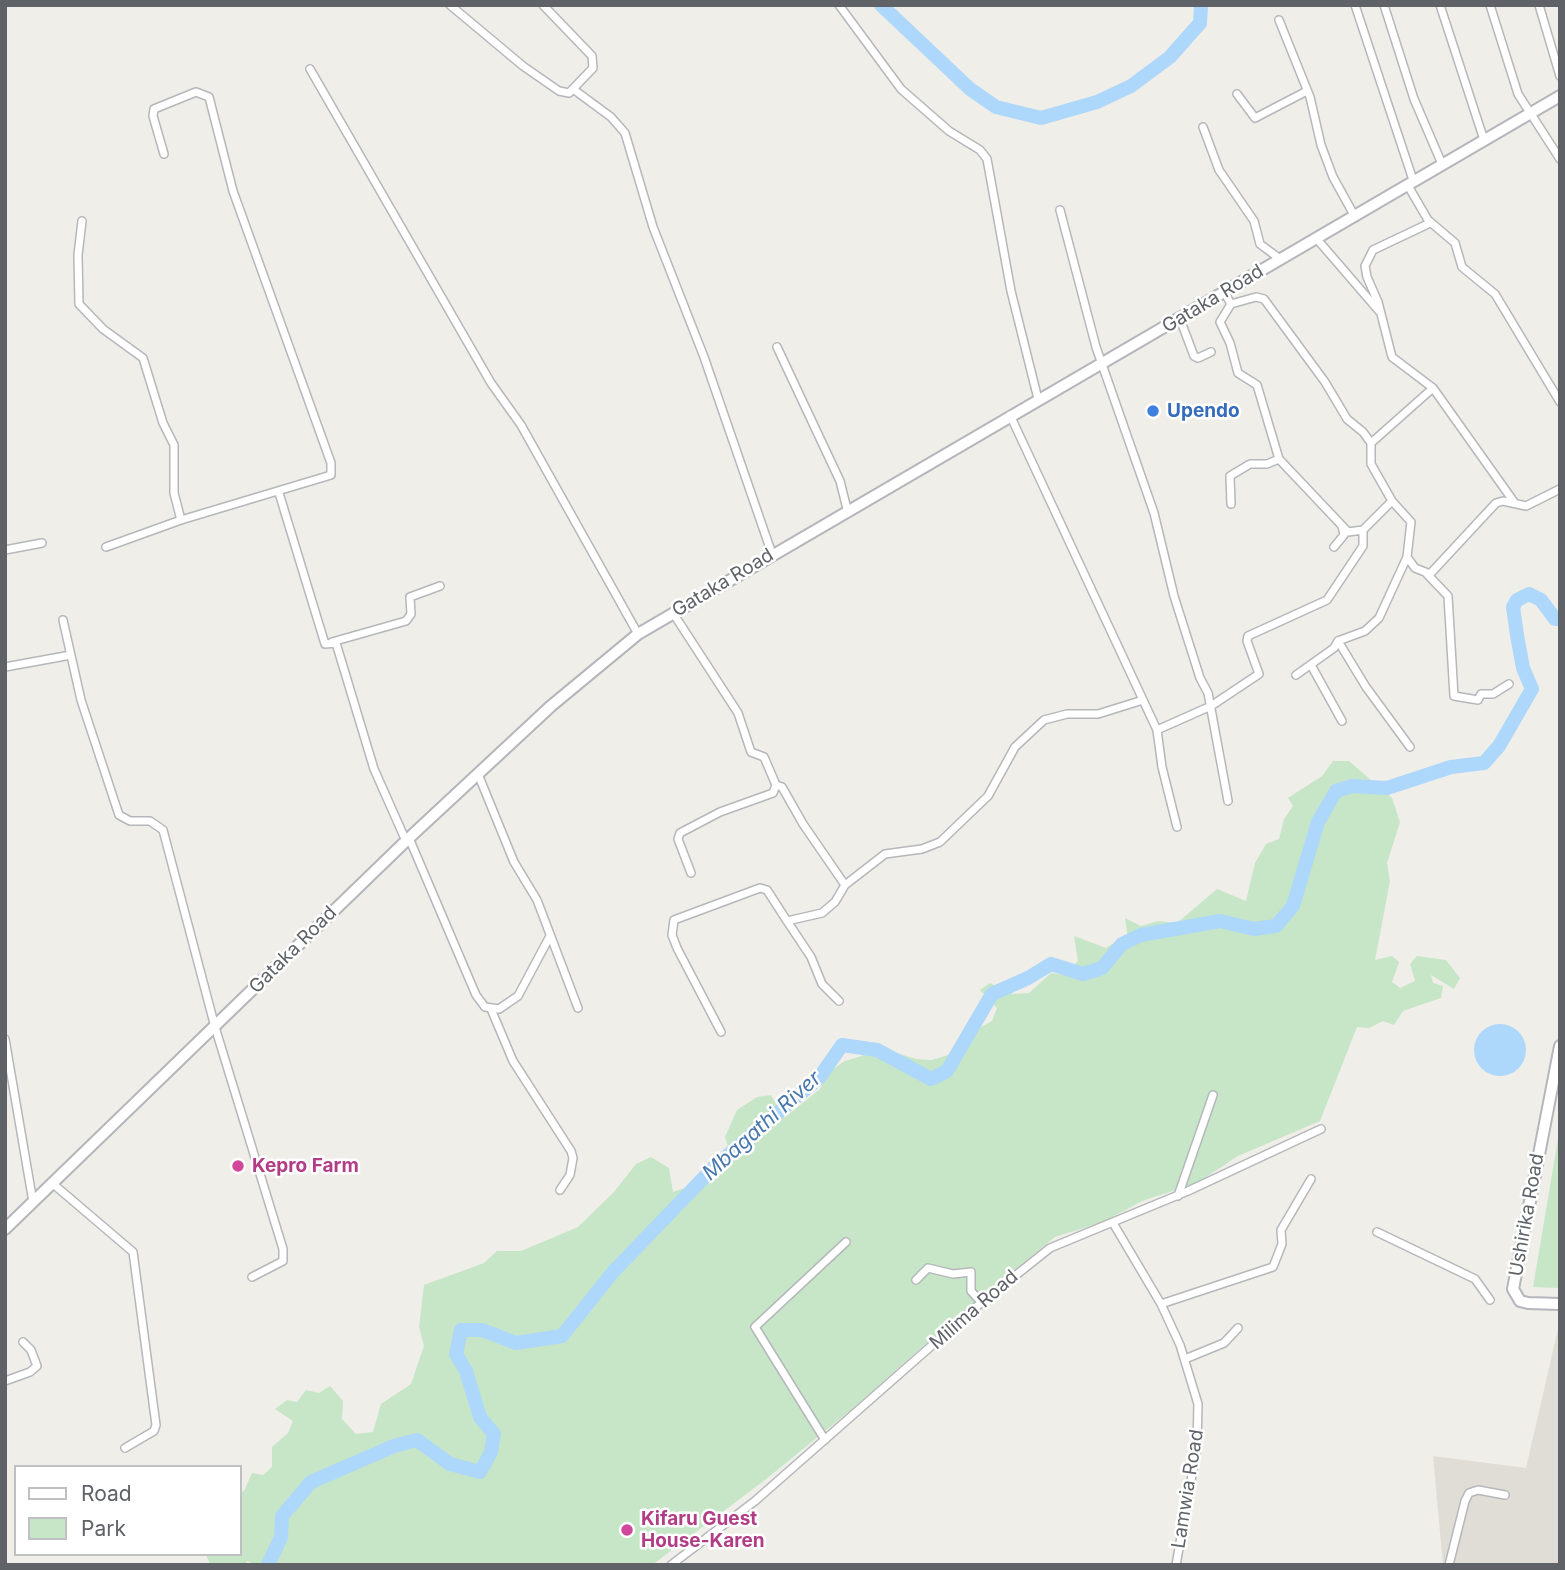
<!DOCTYPE html>
<style>
body{margin:0}
#map{position:relative;width:1565px;height:1570px;overflow:hidden;background:#f0eee8;font-family:Inter,sans-serif}
canvas{display:block}
.frame{position:absolute;inset:0;border:7px solid #5f6267;pointer-events:none}
.legend{position:absolute;left:14px;top:1465px;width:228px;height:91px;box-sizing:border-box;background:#fff;border:2px solid #bfc0c2;margin:0;padding:9px 12px;list-style:none;font-size:21px;color:#5f6267}
.legend li{display:flex;align-items:center;gap:14px;height:35px}
.legend b{width:35px;border:2px solid #bfc0c2}
</style>
<div id="map">
<canvas width="1565" height="1570"></canvas>
<div class="frame"></div>
<ul class="legend">
<li><b style="height:9px;background:#fff"></b>Road</li>
<li><b style="height:19px;background:#c6e6c7"></b>Park</li>
</ul>
</div>
<script>
const ctx = document.querySelector('canvas').getContext('2d');
ctx.lineJoin = 'round';
function fillPath(path, color) { ctx.fillStyle = color; ctx.fill(path, 'evenodd'); }
const toPath = rows => new Path2D(rows.map(r => 'M' + r).join(''));
function trace(path, color, width, dash) { ctx.strokeStyle = color; ctx.lineWidth = width; ctx.lineCap = dash ? 'butt' : 'round'; ctx.setLineDash(dash || []); ctx.stroke(path); }
function write(font, color, halo, rows, align = 'center') {
  ctx.font = font + ' Inter,sans-serif'; ctx.lineWidth = 5; ctx.setLineDash([]); ctx.textBaseline = 'middle'; ctx.strokeStyle = halo; ctx.fillStyle = color; for (const [text, x, y, turn = 0] of rows) {
    ctx.save(); ctx.translate(x, y); ctx.rotate((+turn || 0) * Math.PI / 180); ctx.textAlign = isNaN(turn) ? turn : align; if (halo) ctx.strokeText(text, 0, 0); ctx.fillText(text, 0, 0); ctx.restore();
  }
}
fillPath(toPath([
 [1560,1320,1560,1565,1443,1565,1433,1456,1526,1468]
]), '#e0ddd6');
fillPath(toPath([
 [1333,761,1349,761,1392,798,1400,822,1387,863,1390,881,1375,960,1392,956,1399,962,1392,982,1400,988,1415,981,1410,964,1417,956,1446,960,1460,978,1454,989,1431,975,1433,983,1443,986,1441,998,1403,1011,1394,1025,1383,1021,1369,1028,1357,1027,1320,1121,1238,1156,1197,1183,1142,1201,1103,1222,1055,1237,957,1316,852,1409,765,1480,652,1565,256,1565,247,1561,246,1565,211,1565,206,1555,240,1554,240,1493,244,1491,252,1473,263,1475,272,1467,272,1447,288,1433,293,1421,275,1409,287,1400,297,1402,306,1390,319,1393,330,1386,343,1401,342,1419,356,1434,373,1432,381,1404,411,1384,424,1346,419,1327,424,1285,484,1263,497,1251,521,1251,578,1227,614,1192,636,1164,651,1157,669,1168,673,1192,712,1179,732,1160,725,1137,737,1110,757,1097,771,1095,784,1118,820,1089,830,1071,845,1061,884,1049,916,1059,932,1060,951,1054,965,1036,992,1021,997,1008,980,990,990,983,1013,994,1029,993,1051,973,1063,975,1078,961,1074,936,1106,948,1115,942,1129,945,1125,918,1141,926,1158,921,1177,923,1217,889,1246,901,1255,863,1266,844,1279,839,1284,819,1293,806,1288,798,1322,776],
 [1560,1127,1560,1288,1533,1287]
]), '#c6e6c7');
fillPath(toPath([
 '1474 1050a26 26 0 1 1 52 0a26 26 0 1 1-52 0Z'
]), '#add7fb');
trace(toPath([
 [881,5,970,89,996,107,1041,118,1097,102,1131,86,1170,57,1200,23,1201,5],
 [268,1565,281,1537,282,1516,311,1482,394,1446,417,1440,450,1464,480,1472,491,1452,494,1434,480,1417,466,1371,456,1354,461,1330,482,1330,516,1343,562,1336,613,1272,715,1166,819,1078,842,1045,877,1050,931,1079,947,1071,992,994,1028,978,1051,964,1083,974,1102,968,1122,944,1141,935,1220,921,1254,929,1276,926,1293,906,1318,822,1336,791,1352,786,1387,788,1451,767,1484,763,1499,746,1532,689,1523,668,1517,635,1513,607,1517,600,1529,594,1541,600,1555,619,1560,619]
]), '#add7fb', 14);
const street = toPath([
 [450,5,523,66,559,91,569,93,593,68,592,56,543,5],
 [839,5,901,89,949,131,980,150,987,159,1011,291,1038,399],
 [1355,5,1413,180],
 [1384,5,1414,99,1442,164],
 [1440,5,1484,140],
 [1490,5,1518,94,1560,159],
 [1539,5,1560,76],
 [1279,20,1310,97,1321,145,1333,177,1354,215],
 [310,69,491,383,521,425,638,634],
 [573,89,611,117,625,133,653,227,704,357,772,554],
 [1237,94,1255,118,1305,92],
 [1203,127,1219,170,1254,221,1260,244,1280,259],
 [1407,184,1428,220,1455,243,1462,267,1495,294,1560,402],
 [1060,210,1096,347,1154,513,1174,596,1200,678,1208,693,1228,801],
 [82,221,78,255,79,304,103,329,143,358,163,423,174,445,174,493,181,520,331,475,331,463,233,191,209,97,196,92,154,109,153,116,164,154],
 [1430,223,1373,250,1365,266,1367,277,1378,302,1392,357,1433,388,1514,502],
 [1316,238,1379,311],
 [1224,292,1231,304,1220,322,1230,343,1238,373,1257,385,1279,459,1348,532,1363,530],
 [1180,319,1194,356,1198,358,1211,352],
 [777,347,840,481,848,513],
 [1010,415,1157,730,1211,706,1259,674,1247,641,1248,636,1327,600,1363,546,1363,530,1392,501,1371,464,1371,443,1363,432,1347,419,1325,382,1264,299,1256,297,1231,304],
 [1371,443,1433,388],
 [279,493,325,644,336,643,374,769,406,841],
 [1392,501,1411,522,1407,557,1379,618,1365,631,1338,641,1366,687,1410,747],
 [1231,504,1230,476,1250,464,1267,464,1279,459],
 [106,547,181,520],
 [1334,547,1344,535,1342,526],
 [5,550,42,543],
 [1407,557,1415,568,1430,574,1496,503,1503,501,1526,506,1560,489],
 [1427,574,1448,596,1454,696,1478,700,1481,694,1493,694,1509,684],
 [673,613,738,713,751,752,764,757,776,785,773,793,720,812,680,833,678,839,691,873],
 [63,620,81,700,119,815,130,821,150,821,163,830,215,1027,283,1249,283,1261,252,1277],
 [332,642,406,621,411,614,410,597,440,586],
 [1311,665,1342,721],
 [5,667,71,655],
 [1296,675,1334,648,1338,641],
 [1157,730,1162,767,1177,827],
 [478,774,514,862,537,900,578,1008],
 [776,785,782,787,803,824,845,885],
 [409,838,476,995,485,1007,499,1009,518,996,550,936],
 [839,1001,822,984,811,957,787,921,822,913,835,902,845,885,885,854,922,849,940,842,988,796,1015,747,1044,720,1067,714,1098,714,1143,700],
 [491,1009,513,1061,571,1151,573,1158,570,1175,560,1190],
 [721,1032,677,948,672,935,674,920,760,888,767,890,787,921],
 [5,1039,33,1202],
 [52,1183,133,1252,156,1425,154,1431,125,1448],
 [1178,1196,1213,1095],
 [1113,1223,1161,1304,1180,1345,1198,1404,1197,1447,1176,1565],
 [1377,1232,1475,1279,1490,1300],
 [916,1280,928,1268,953,1274,971,1272,971,1291,982,1303],
 [1161,1304,1273,1267,1282,1244,1281,1230,1311,1179],
 [1185,1359,1224,1343,1238,1328],
 [5,1381,30,1372,37,1366,31,1350,23,1342],
 [825,1440,755,1327,846,1242],
 [671,1565,755,1501,971,1311,1050,1248,1188,1191,1321,1129],
 [1449,1565,1465,1501,1469,1493,1478,1490,1505,1495]
]);
const secondary = toPath([
 [1560,1046,1513,1289,1520,1301,1528,1303,1560,1304],
 [5,1229,409,838,551,706,638,634,1560,96]
]);
trace(street, '#b5b7bb', 10);
trace(secondary, '#b4b6bb', 14);
trace(street, '#fff', 7);
trace(secondary, '#fff', 10);
for (const [x, y, r, color] of [
 [1153,411,7,"#3f7fe0"],
 [238,1166,7,"#d1479c"],
 [627,1530,7,"#d1479c"]
]) { const dot = new Path2D(); dot.arc(x, y, r, 0, 2 * Math.PI); ctx.fillStyle = color; ctx.fill(dot); trace(dot, '#fff', 2.5); }
write('19px', '#5f6267', '#fff', [
 ["Gataka Road",1213,299,-31],
 ["Gataka Road",723,583,-31],
 ["Gataka Road",293,950,-45],
 ["Ushirika Road",1527,1215,-80],
 ["Milima Road",974,1310,-41],
 ["Lamwia Road",1188,1489,-81]
]);
write('bold 19px', '#366cbe', '#fff', [
 ["Upendo",1167,411]
], 'left');
write('bold 19px', '#b23c85', '#fff', [
 ["Kepro Farm",252,1166],
 ["Kifaru Guest",641,1519],
 ["House-Karen",641,1541]
], 'left');
write('italic 21px', '#4978ad', '#fff', [
 ["Mbagathi River",762,1126,-42]
]);
</script>
